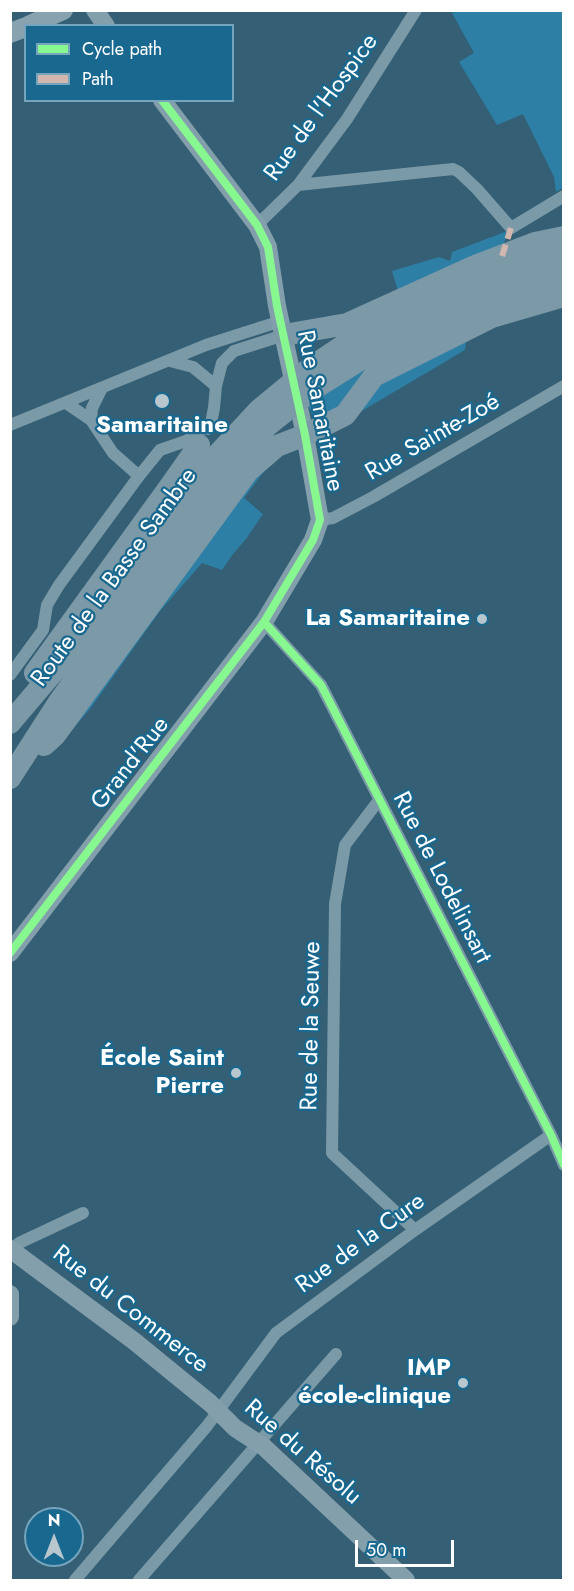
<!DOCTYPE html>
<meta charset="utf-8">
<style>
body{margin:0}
#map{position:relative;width:574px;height:1591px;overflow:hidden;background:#345f74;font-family:Jost,sans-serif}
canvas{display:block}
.frame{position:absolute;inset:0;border:12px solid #fff;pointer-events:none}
.legend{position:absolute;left:24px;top:24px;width:210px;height:78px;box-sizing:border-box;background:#19688f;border:2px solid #75a4bc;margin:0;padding:8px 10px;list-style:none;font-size:18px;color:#fff}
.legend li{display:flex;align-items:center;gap:12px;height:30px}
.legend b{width:30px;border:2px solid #75a4bc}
.north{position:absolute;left:24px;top:1507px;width:60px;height:60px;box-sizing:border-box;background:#19688f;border:2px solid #75a4bc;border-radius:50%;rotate:0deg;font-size:16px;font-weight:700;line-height:24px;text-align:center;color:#fff}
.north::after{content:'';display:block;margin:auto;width:21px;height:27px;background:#b8c7ce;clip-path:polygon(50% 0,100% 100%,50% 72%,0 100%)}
.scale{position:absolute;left:355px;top:1540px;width:99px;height:27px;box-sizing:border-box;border:3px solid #fff;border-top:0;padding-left:8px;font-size:18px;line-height:21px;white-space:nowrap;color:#fff;-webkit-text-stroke:4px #19688f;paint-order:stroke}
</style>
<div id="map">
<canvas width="574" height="1591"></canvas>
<div class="frame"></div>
<ul class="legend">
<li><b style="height:8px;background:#87f88f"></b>Cycle path</li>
<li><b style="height:8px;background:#d1b7ad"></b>Path</li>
</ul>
<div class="north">N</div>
<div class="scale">50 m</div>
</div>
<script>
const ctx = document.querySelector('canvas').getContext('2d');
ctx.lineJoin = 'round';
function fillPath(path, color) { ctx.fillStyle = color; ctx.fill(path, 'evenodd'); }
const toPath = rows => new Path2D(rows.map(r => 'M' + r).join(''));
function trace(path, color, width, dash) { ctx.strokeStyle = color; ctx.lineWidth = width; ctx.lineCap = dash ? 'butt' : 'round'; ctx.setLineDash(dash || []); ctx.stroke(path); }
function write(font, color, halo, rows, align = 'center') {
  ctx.font = font + ' Jost,sans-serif'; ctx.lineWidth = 4.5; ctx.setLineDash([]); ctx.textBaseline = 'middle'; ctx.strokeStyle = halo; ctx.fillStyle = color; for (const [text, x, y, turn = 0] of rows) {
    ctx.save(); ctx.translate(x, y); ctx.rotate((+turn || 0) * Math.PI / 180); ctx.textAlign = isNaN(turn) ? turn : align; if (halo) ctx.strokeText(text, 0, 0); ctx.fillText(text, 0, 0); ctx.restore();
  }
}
fillPath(toPath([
 [451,11,563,11,564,187,556,192,554,177,523,114,497,125,459,62,474,53],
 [510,230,500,251,398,291,392,271,439,257,450,261,452,252],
 [467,336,465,350,350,418,379,380],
 [373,366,342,407,321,418,312,415,308,405,328,389],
 [265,470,244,498,263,514,246,539,233,554,222,570,202,563,160,611,90,709,62,741,250,481]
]), '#2d7fa6');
trace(toPath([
 [298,185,453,169,459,172,477,189,511,228,564,196],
 [257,225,298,185,347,119,416,10],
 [170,361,193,367,216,386,214,408,211,423,208,429],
 [216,386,222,363,234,351,284,335],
 [66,403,91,420,113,453,139,476],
 [91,420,92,408,102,388],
 [10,425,206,345,281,321],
 [320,520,333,518,373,497,564,386],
 [264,622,321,685,551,1135,564,1165],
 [10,675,43,630,47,605,59,585,139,476,160,450,186,441,211,423],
 [379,800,345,845,335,904,332,1153,415,1230],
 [11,1250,19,1243,83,1213],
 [75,1580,207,1426,276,1333,415,1230,551,1135],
 [139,1580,336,1354]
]), '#7b9aa8', 12);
trace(toPath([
 [95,10,106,26],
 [10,953,264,622,313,540,320,520,305,435,277,306,268,247,257,225,162,100],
 [10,1249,134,1341,210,1403,235,1428,264,1447,406,1580],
 [10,1294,10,1317]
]), '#849fac', 18);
trace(toPath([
 [28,26,63,10],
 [10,33,26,27]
]), '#88a2b0', 20);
trace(toPath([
 [284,335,347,324,475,266,535,243,564,237],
 [35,673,171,485,199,445],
 [10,723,83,637,206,467,259,410,310,368,346,344,400,317,506,272,564,256],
 [44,745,55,735,248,471,277,446,305,435,345,415,374,376,492,317,564,296],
 [10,778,59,702,222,475,267,426,312,390,368,355,511,291,564,274]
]), '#7c99a7', 22);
trace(toPath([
 [502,256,511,228]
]), '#d1b7ad', 6, [12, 6]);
trace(toPath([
 [264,622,321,685,551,1135,564,1165],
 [10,953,264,622,313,540,320,520,305,435,277,306,268,247,257,225,162,100]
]), '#87f88f', 8);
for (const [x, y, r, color] of [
 [162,401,8,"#b8c7ce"],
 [482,619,6,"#b8c7ce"],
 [236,1073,6,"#b8c7ce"],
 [463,1383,6,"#b8c7ce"]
]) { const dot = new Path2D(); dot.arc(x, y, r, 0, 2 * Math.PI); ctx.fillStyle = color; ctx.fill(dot); trace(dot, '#19688f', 2); }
write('24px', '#fff', '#19688f', [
 ["Rue de l'Hospice",322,108,-54],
 ["Rue Samaritaine",319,411,79],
 ["Rue Sainte-Zoé",433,438,-30],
 ["Route de la Basse Sambre",115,578,-54],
 ["Grand'Rue",131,764,-52],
 ["Rue de Lodelinsart",441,878,63],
 ["Rue de la Seuwe",312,1026,-89],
 ["Rue de la Cure",361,1244,-36],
 ["Rue du Commerce",130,1310,38],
 ["Rue du Résolu",302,1453,41]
]);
write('bold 24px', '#fff', '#19688f', [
 ["Samaritaine",162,426,"center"],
 ["La Samaritaine",470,619],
 ["École Saint",224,1059],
 ["Pierre",224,1087],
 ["IMP",451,1369],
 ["école-clinique",451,1397]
], 'right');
</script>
